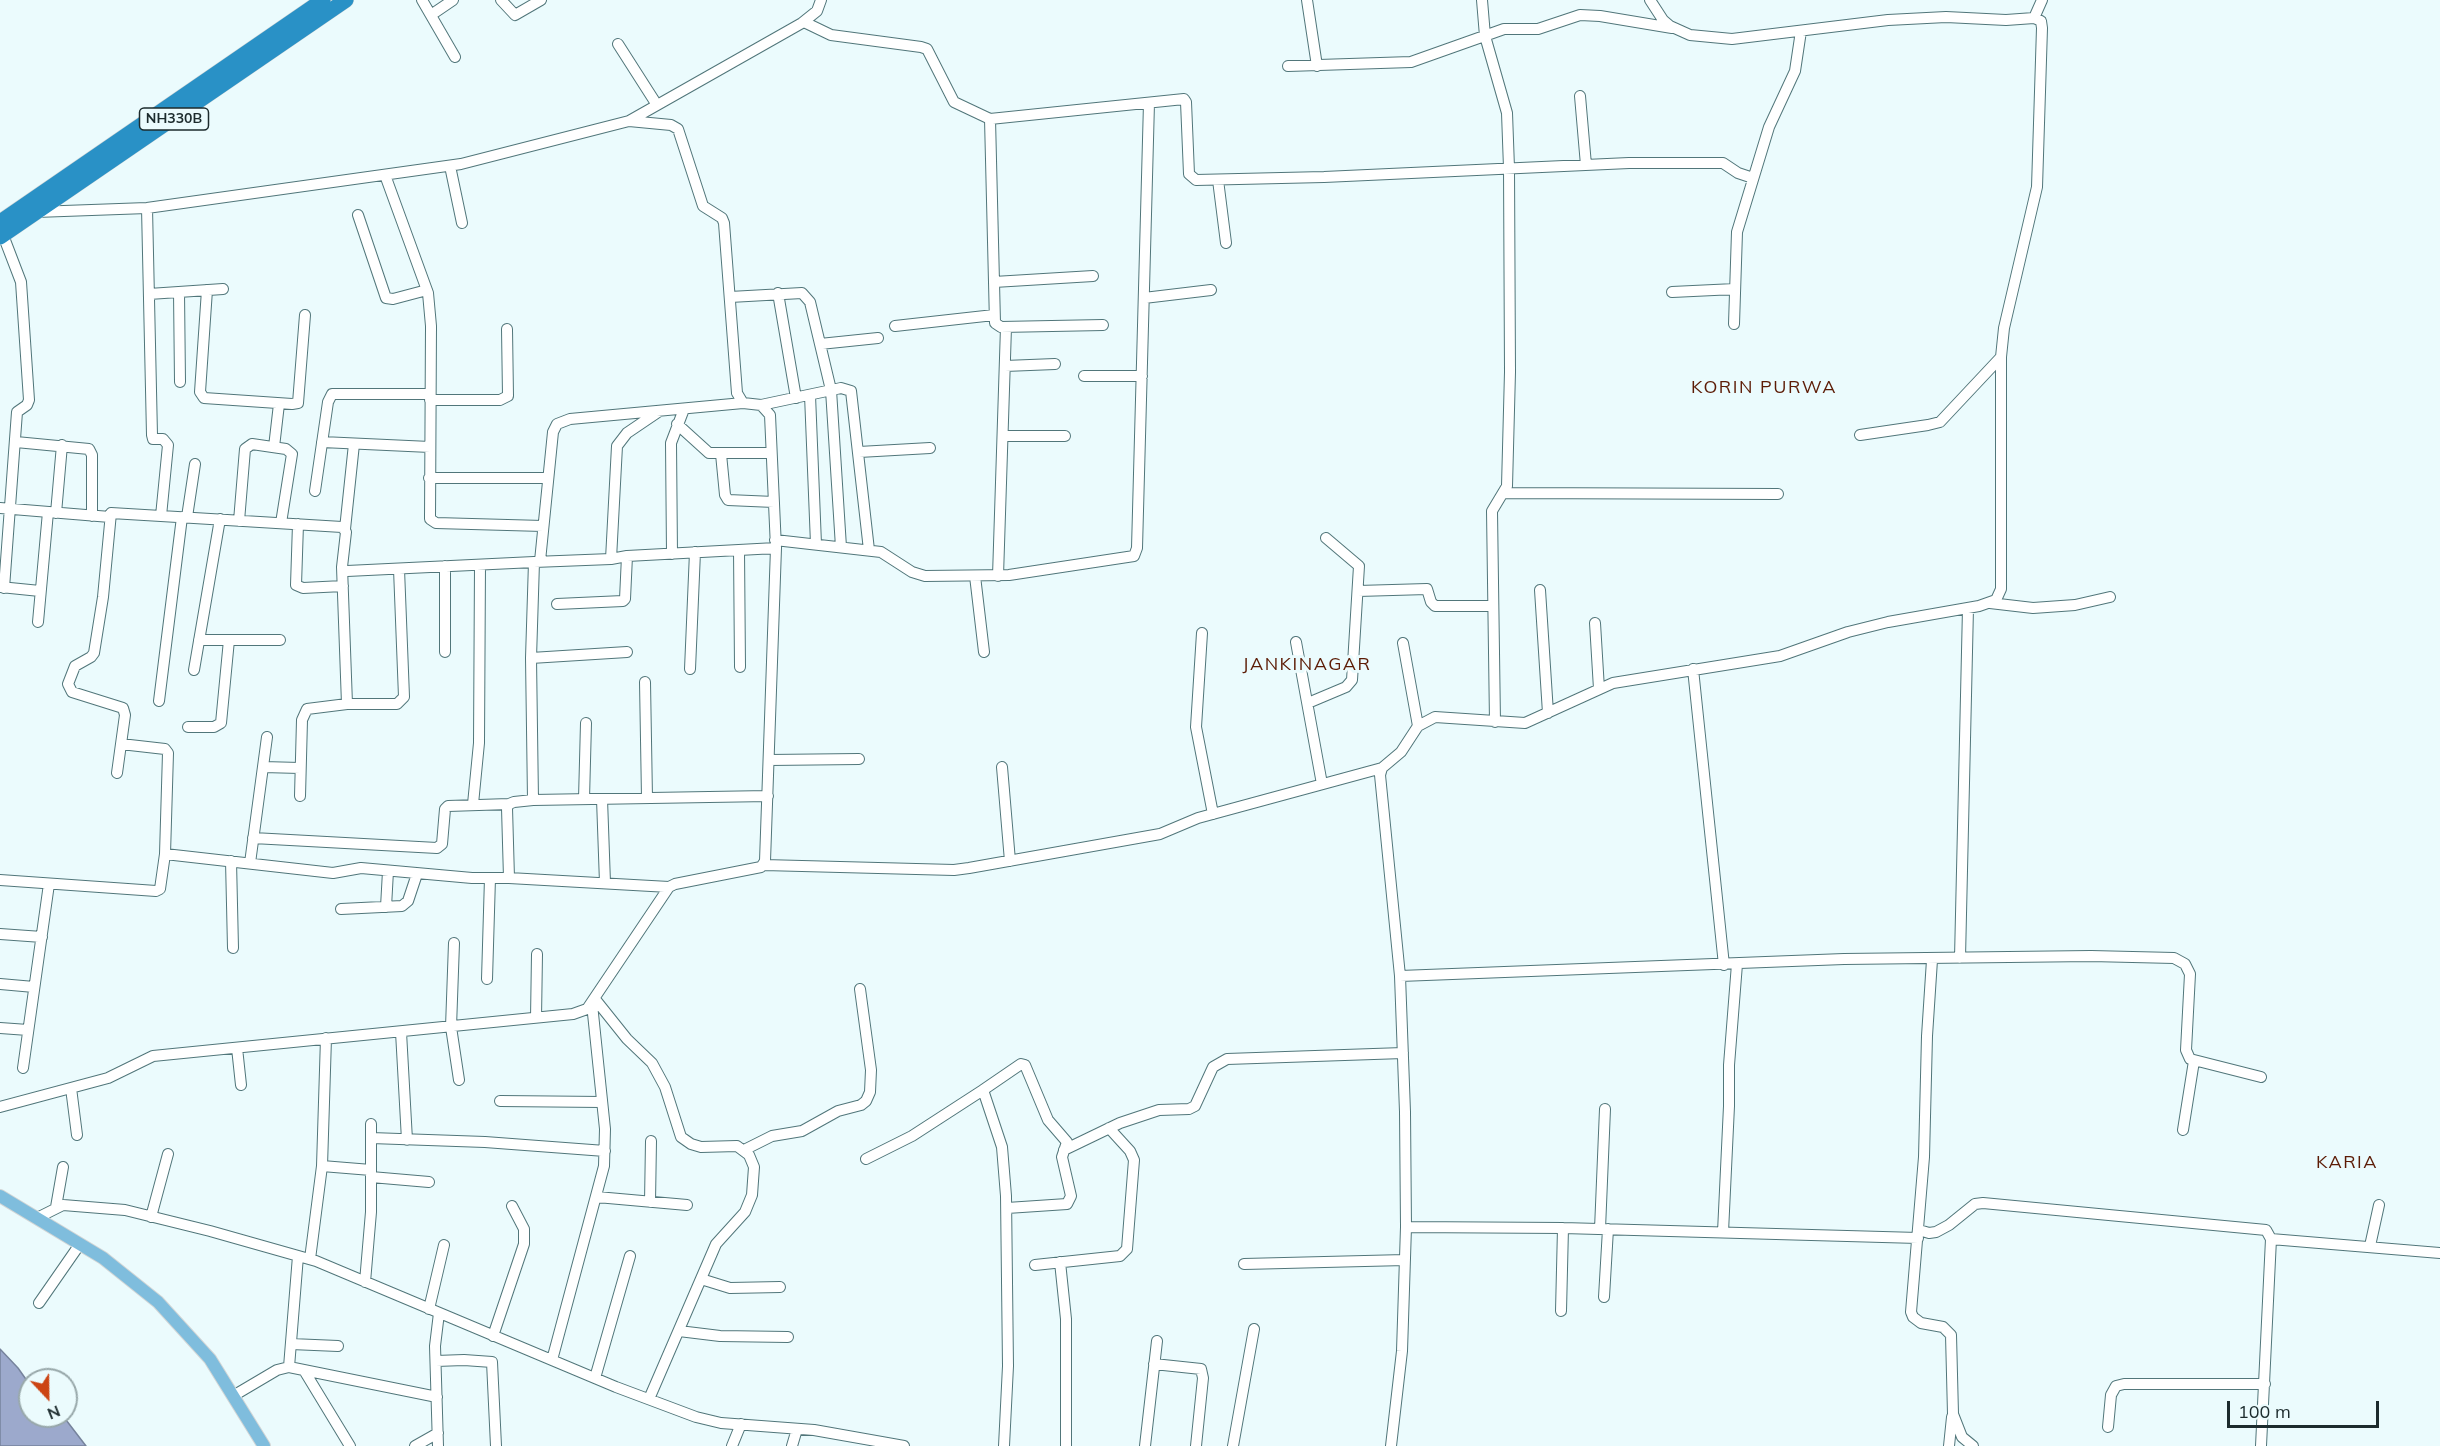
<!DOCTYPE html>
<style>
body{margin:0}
#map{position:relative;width:2440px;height:1446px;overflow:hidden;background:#ebfbfd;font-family:Mulish,sans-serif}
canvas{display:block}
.north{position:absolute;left:18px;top:1368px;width:60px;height:60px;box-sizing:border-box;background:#ebfbfd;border:2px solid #98a8aa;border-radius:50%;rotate:158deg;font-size:16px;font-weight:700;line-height:24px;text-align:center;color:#1c2b2d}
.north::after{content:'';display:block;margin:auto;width:21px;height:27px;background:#cc4413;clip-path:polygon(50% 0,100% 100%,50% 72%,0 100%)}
.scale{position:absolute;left:2227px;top:1401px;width:152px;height:27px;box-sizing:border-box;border:3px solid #1c2b2d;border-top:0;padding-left:8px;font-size:18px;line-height:21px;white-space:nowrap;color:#1c2b2d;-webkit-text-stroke:4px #ebfbfd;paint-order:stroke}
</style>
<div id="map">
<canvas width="2440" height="1446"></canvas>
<div class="north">N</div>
<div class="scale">100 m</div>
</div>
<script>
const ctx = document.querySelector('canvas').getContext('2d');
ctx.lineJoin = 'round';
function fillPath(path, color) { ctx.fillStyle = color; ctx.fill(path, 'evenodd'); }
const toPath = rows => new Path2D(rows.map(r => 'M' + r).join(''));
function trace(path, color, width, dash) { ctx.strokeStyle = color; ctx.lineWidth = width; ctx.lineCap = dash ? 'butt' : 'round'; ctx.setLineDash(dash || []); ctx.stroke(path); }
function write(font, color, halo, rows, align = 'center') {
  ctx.font = font + ' Mulish,sans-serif'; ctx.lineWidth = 6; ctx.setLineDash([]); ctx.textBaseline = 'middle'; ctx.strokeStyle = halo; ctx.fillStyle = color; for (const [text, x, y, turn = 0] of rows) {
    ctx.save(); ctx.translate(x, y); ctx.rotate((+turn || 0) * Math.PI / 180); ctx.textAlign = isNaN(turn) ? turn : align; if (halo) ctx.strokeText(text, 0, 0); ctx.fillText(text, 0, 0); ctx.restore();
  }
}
const water = toPath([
 [0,1349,18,1368,30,1385,30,1416,63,1416,86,1446,0,1446,0,1349]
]);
fillPath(water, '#9ca9cc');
trace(water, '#76839c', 1.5);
const minor = toPath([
 [422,0,455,57],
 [501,0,515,15,541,0],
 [1307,0,1317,66],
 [1482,0,1485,36,1507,113,1509,168,1510,372,1507,486,1492,511,1495,722],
 [431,15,453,0],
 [2034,18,2042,0],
 [804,22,831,35,921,47,927,49,954,102,990,119,1184,99,1186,102,1189,174,1196,180,1324,177,1629,163,1723,163,1738,173,1753,178],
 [618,44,657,105],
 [1288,66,1411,62,1504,29,1538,29,1580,15,1600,16,1672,28],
 [1580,96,1586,165],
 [990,119,995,323,1001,327,1103,325],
 [450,166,462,223],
 [385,175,428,293,431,326,430,519,436,523,543,526],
 [1218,180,1226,243],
 [147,208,152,435,153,439,163,439,168,445,161,516,342,527,346,532,342,567,344,570,347,571,534,562],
 [36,212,147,208,461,164,629,121,802,23,817,11,821,0],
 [358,215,386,298,393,299,427,290],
 [3,235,21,282,29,400,27,405,17,412,4,588],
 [994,282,1093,276],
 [207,290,200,392,204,398,292,404,298,403,305,315],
 [179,292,180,382],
 [1672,292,1735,289],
 [778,293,796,398],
 [149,294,223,289],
 [730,297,802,293,810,302,831,390,841,547],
 [1144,298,1211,290],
 [1734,324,1737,232,1769,127,1795,71,1801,31],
 [895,326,994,315],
 [820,344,878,338],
 [1005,366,1055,364],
 [1084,376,1142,376],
 [810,395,816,544],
 [430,400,500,400,508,396,507,329],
 [761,405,841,388,851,391,869,550],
 [677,424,709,453,771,453],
 [1860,435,1928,425,1940,422,2001,357],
 [1003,436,1065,436],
 [16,442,89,449,92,455,92,516],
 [322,442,430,447],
 [274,447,279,404],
 [859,452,930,448],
 [721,454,725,495,728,500,774,502],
 [429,478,548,478],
 [315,491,328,402,332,394,430,394],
 [1504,493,1778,494],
 [0,508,110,517],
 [56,513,62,445],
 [187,517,195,464],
 [239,521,245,449,252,444,286,449,292,454,281,523],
 [298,524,296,585,303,588,343,586],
 [345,529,354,444],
 [775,540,881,552,912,572,925,576,1009,575,1134,556,1137,548,1149,103],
 [739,550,740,667],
 [672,554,671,443,684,409],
 [611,559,617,446,627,433,658,412],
 [540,561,553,432,557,424,570,419,743,403],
 [445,566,445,652],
 [342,567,347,704],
 [975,576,984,652],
 [998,576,1006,327],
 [0,587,40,591],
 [1540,590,1548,713],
 [1358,591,1427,589,1431,602,1435,606,1493,606],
 [1990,603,2033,608,2075,605,2110,597],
 [557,604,623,601,625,599,627,556],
 [38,622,48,512],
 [1595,623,1599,689],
 [1202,633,1196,727,1213,814],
 [199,640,280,640],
 [1296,642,1322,784],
 [1403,643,1418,726],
 [531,658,627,652],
 [690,669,695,552],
 [1693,669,1724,965],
 [194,670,220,519],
 [645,682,647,798],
 [159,701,182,517],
 [1308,703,1346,687,1352,680,1359,566,1326,538],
 [188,727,214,727,221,723,229,640],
 [769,760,859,759],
 [263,767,300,768],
 [1002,767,1010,861],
 [117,773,125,715,123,708,72,692,68,684,75,666,91,657,94,653,103,597,111,513,161,516],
 [300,796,302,720,307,709,347,704,397,704,404,697,399,569],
 [584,799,586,723],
 [602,799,605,883],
 [533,800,768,796],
 [473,804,479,743,480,565],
 [253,838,437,848,442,844,445,809,448,806,509,804],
 [165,854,333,873,361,868,472,878,509,878,669,887],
 [231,861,233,948],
 [250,863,267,737],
 [764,865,954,870,969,868,1160,834,1198,818,1382,768],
 [509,878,507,808,509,804,514,802,533,800,531,658,534,562,611,559,627,556,776,548,770,415,761,405,743,403,737,393,724,223,722,218,703,206,678,129,671,125,629,121],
 [0,880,156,891,160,889,165,854,168,753,165,749,121,744],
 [386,907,388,871],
 [341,909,402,906,408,901,417,874],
 [0,934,42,937],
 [454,943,451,1027,459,1080],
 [1960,958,1968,608],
 [1932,960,1927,1036,1924,1157,1911,1312,1913,1317,1921,1323,1943,1327,1951,1335,1953,1414,1962,1437,1973,1446],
 [1400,976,1844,959,2091,956,2174,958,2185,964,2190,974,2186,1050,2190,1059,2261,1077],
 [487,979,490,878],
 [0,984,34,987],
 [595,999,627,1039,652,1063,665,1087,681,1137,691,1144,701,1147,737,1146,749,1155,754,1167,752,1195,745,1212,716,1244,649,1399],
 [536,1018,537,954],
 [0,1028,28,1030],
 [401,1032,407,1140],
 [237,1048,241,1085],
 [23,1068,49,884],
 [71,1088,77,1135],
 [983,1090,1021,1064,1025,1065,1048,1120,1067,1142,1062,1157,1071,1196,1067,1204,1007,1208],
 [500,1101,602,1102],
 [0,1107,108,1078,153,1056,573,1014,587,1009,669,887,675,884,761,867,765,861,776,548],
 [2183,1130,2194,1061],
 [371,1138,485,1142,605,1151],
 [744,1150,772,1136,802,1131,838,1111,861,1105,866,1101,870,1092,871,1070,860,989],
 [1064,1150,1120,1123,1159,1110,1189,1109,1195,1106,1213,1067,1227,1059,1403,1053],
 [866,1159,912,1136,983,1090,1002,1147,1006,1196,1008,1366,1004,1446],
 [322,1166,371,1170],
 [371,1177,429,1182],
 [597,1197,687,1205],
 [650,1202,651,1141],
 [56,1207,63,1167],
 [151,1217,168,1154],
 [37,1218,63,1205,125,1210,210,1231,316,1261,616,1387,696,1417,721,1423,814,1430,904,1446],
 [1406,1227,1563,1228,1918,1238],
 [1600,1229,1605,1109],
 [1919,1230,1929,1233,1936,1232,1949,1225,1975,1204,1983,1203,2266,1230,2271,1239,2261,1446],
 [1723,1232,1729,1106,1729,1065,1737,964],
 [2271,1239,2440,1253],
 [2370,1246,2379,1205],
 [310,1259,322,1166,326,1038],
 [1060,1262,1066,1319,1066,1446],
 [1244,1264,1405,1260],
 [1035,1265,1120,1256,1127,1249,1134,1160,1130,1151,1109,1128],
 [701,1279,730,1288,780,1287],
 [365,1282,371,1212,371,1124],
 [1604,1297,1608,1229],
 [39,1303,80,1244],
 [429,1309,444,1245],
 [1561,1311,1563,1228],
 [679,1331,720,1336,788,1337],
 [493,1336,524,1244,524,1229,512,1206],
 [291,1344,338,1346],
 [552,1360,604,1166,605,1129,592,1004],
 [436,1361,464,1360,492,1362,496,1446],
 [1154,1364,1201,1369,1203,1378,1196,1446],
 [289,1367,298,1256],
 [305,1372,350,1446],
 [595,1378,630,1256],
 [233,1396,277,1370,289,1367,437,1397],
 [2108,1427,2111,1395,2116,1386,2124,1384,2265,1384],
 [415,1446,438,1433],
 [438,1446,435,1346,439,1313],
 [732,1446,741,1424],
 [792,1446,797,1429],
 [1145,1446,1157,1341],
 [1233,1446,1254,1329],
 [1391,1446,1402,1351,1406,1227,1405,1112,1400,976,1380,775,1382,768,1401,752,1418,726,1435,717,1525,723,1613,683,1780,656,1848,632,1888,622,1979,606,1996,600,2001,589,2001,357,2004,328,2037,187,2042,28,2041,21,2034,18,2006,20,1946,17,1888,20,1732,39,1690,35,1670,26,1663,20,1650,0],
 [1949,1446,1952,1417]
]);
const major = toPath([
 [0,1196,103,1258,158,1302,210,1359,264,1446]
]);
const highway = toPath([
 [0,222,323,0],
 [0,237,346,0]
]);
trace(minor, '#51767a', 12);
trace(major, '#d2d5d5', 14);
trace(highway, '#d2d5d5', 16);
trace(minor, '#fff', 10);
trace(major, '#7fbddd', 12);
trace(highway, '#2991c6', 15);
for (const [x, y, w] of [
 [174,119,69]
]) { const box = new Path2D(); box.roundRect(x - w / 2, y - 11, w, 22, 4.5); ctx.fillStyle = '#ebfbfd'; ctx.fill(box); trace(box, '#1c2b2d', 1.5); }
write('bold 14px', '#1c2b2d', null, [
 ["NH330B",174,119]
]);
ctx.letterSpacing = '1.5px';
write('18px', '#5c1b05', '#ebfbfd', [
 ["KORIN PURWA",1764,388],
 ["JANKINAGAR",1307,665],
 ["KARIA",2347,1163]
]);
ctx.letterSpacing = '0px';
</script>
